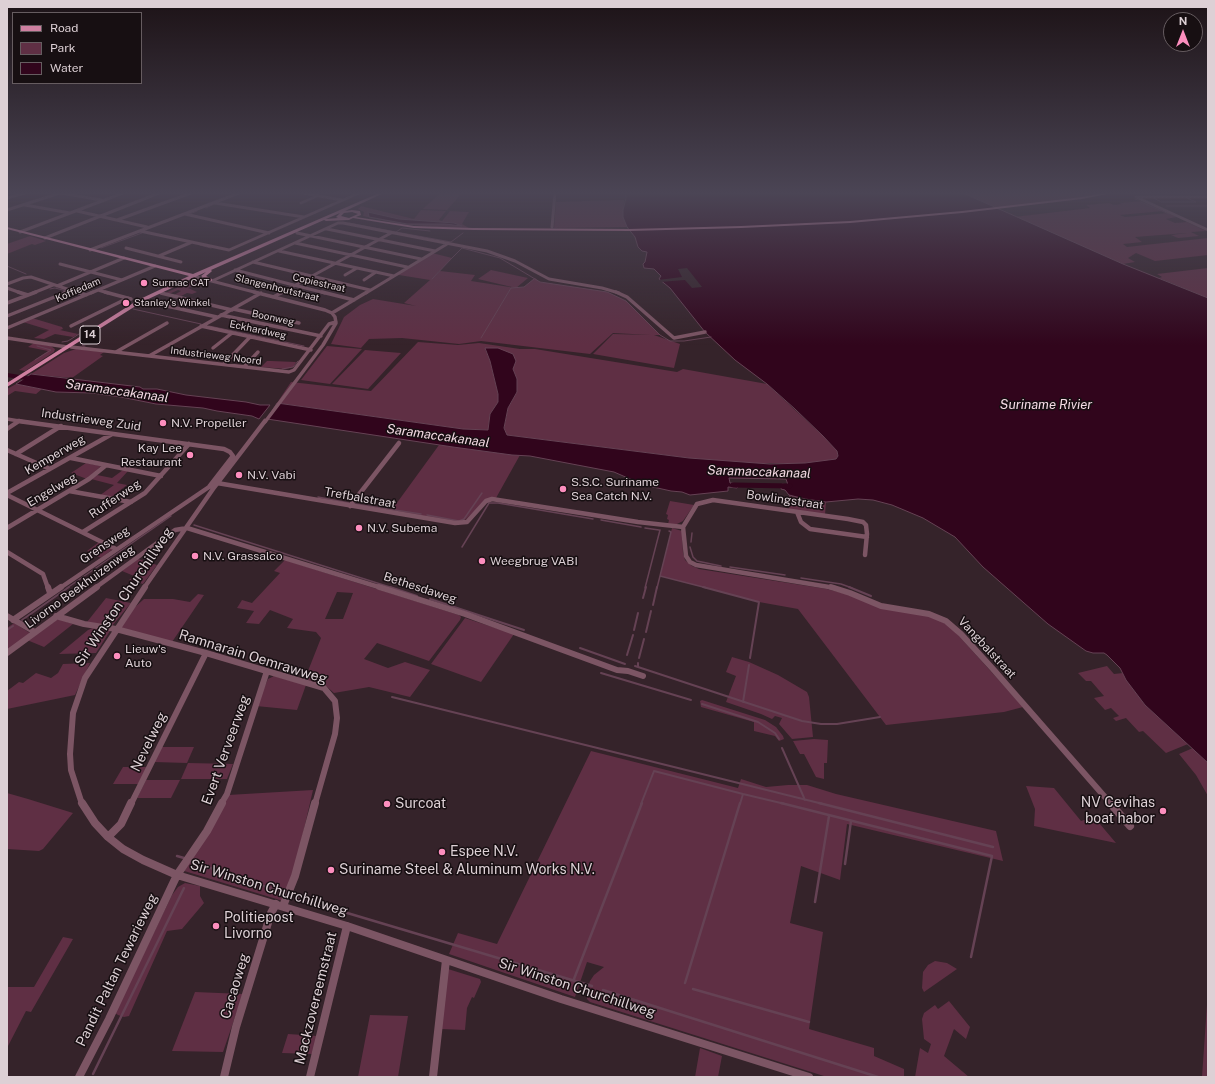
<!DOCTYPE html>
<style>
body{margin:0}
#map{position:relative;width:1215px;height:1084px;overflow:hidden;background:#35232a;font-family:"Public Sans",sans-serif}
canvas{display:block}
.frame{position:absolute;inset:0;border:8px solid #ddd0d5;pointer-events:none}
.legend{position:absolute;left:12px;top:12px;width:130px;height:72px;box-sizing:border-box;background:#170f12;border:1px solid #665c60;margin:0;padding:5px 7px;list-style:none;font-size:12px;color:#ddd0d5}
.legend li{display:flex;align-items:center;gap:8px;height:20px}
.legend b{width:20px;border:1px solid #665c60}
.north{position:absolute;left:1163px;top:12px;width:40px;height:40px;box-sizing:border-box;background:#170f12;border:1px solid #665c60;border-radius:50%;rotate:0deg;font-size:11px;font-weight:700;line-height:16px;text-align:center;color:#ddd0d5}
.north::after{content:'';display:block;margin:auto;width:14px;height:18px;background:#fd8ebe;clip-path:polygon(50% 0,100% 100%,50% 72%,0 100%)}
</style>
<div id="map">
<canvas width="1215" height="1084"></canvas>
<div class="frame"></div>
<ul class="legend">
<li><b style="height:5px;background:#ce7fa0"></b>Road</li>
<li><b style="height:11px;background:#5f2f44"></b>Park</li>
<li><b style="height:11px;background:#31051c"></b>Water</li>
</ul>
<div class="north">N</div>
</div>
<script>
const ctx = document.querySelector('canvas').getContext('2d');
ctx.lineJoin = 'round';
function fillPath(path, color) { ctx.fillStyle = color; ctx.fill(path, 'evenodd'); }
const toPath = rows => new Path2D(rows.map(r => 'M' + r).join(''));
function trace(path, color, width, dash) { ctx.strokeStyle = color; ctx.lineWidth = width; ctx.lineCap = dash ? 'butt' : 'round'; ctx.setLineDash(dash || []); ctx.stroke(path); }
function write(font, color, halo, rows, align = 'center') {
  ctx.font = font + ' "Public Sans",sans-serif'; ctx.lineWidth = 3; ctx.setLineDash([]); ctx.textBaseline = 'middle'; ctx.strokeStyle = halo; ctx.fillStyle = color; for (const [text, x, y, turn = 0] of rows) {
    ctx.save(); ctx.translate(x, y); ctx.rotate((+turn || 0) * Math.PI / 180); ctx.textAlign = isNaN(turn) ? turn : align; if (halo) ctx.strokeText(text, 0, 0); ctx.fillText(text, 0, 0); ctx.restore();
  }
}
fillPath(toPath([
 [440,193,462,193,447,210,423,209],
 [963,193,1100,194,1102,193,1092,193,1107,193,1100,195,997,208],
 [616,200,624,200,623,215,627,227,554,228,556,202],
 [1141,201,1163,211,1120,215,1125,217,1168,213,1177,217,1166,219,1175,223,1187,222,1206,231,1191,232,1199,236,1178,238,1171,235,1187,233,1135,237,1142,242,1123,244,1127,247,1208,238,1208,255,1155,261,1136,253,1128,258,1135,262,1123,264,1014,217,1090,208,1086,205,1109,203,1114,205,1122,204,1120,203],
 [361,206,414,219,421,210,446,211,439,220,442,221,450,211,469,212,462,224,469,228,436,227,399,224,363,216,364,212,358,209],
 [30,236,46,241,35,245,32,244,7,254,7,244],
 [432,253,452,258,434,277,440,271,475,275,471,281,516,288,478,279,491,270,528,278,516,288,524,287,535,278,540,282,607,292,626,301,660,335,654,335,680,344,674,368,593,354,613,334,651,335,613,333,590,354,481,341,459,344,402,338,369,339,361,348,331,344,344,317,360,305,373,299,416,306,404,303,430,280,399,275,394,276],
 [1208,268,1208,298,1159,278,1162,277,1157,274],
 [195,280,202,281,188,288,197,292,192,294,187,293,181,296,174,295,181,291,178,290,169,294,165,293],
 [32,318,62,327,63,329,60,330,78,334,73,337,55,334,44,339,34,338,49,330,23,322],
 [418,342,458,345,479,343,520,349,535,349,677,372,683,369,767,384,823,436,837,451,838,456,836,459,831,461,805,463,747,463,689,458,507,435,504,428,508,408,517,392,517,379,513,369,498,348,485,349,490,361,498,394,498,402,490,414,488,430,463,429,277,403,291,382,371,391],
 [34,343,51,346,55,349,54,352,25,371,19,370,48,351,28,347],
 [327,346,362,349,330,384,301,380],
 [76,349,104,352,100,355,103,356,72,378,31,374,64,353],
 [365,350,401,353,368,389,332,384],
 [267,361,271,361,296,362,293,367,286,369,261,367],
 [16,384,42,389,36,394,15,391,7,396,7,389],
 [439,445,453,446,520,455,496,498,488,499,465,520,453,522,391,511],
 [86,463,101,466,87,479,71,473],
 [123,470,128,471,117,483,127,485,110,498,99,496,114,485,91,479,97,475,112,478],
 [789,495,826,502,825,515,789,511],
 [670,501,694,505,683,521,677,524,668,524,669,520,667,519,668,515,666,514],
 [672,528,682,531,683,553,685,560,692,566,699,569,827,589,930,616,950,626,1023,707,1004,712,886,725,798,609,759,602,660,576],
 [99,542,113,549,101,558,87,551],
 [138,559,157,565,143,584,129,580,134,576,122,571],
 [285,560,459,615,461,617,460,620,429,661,377,643,364,659,388,668,405,662,430,670,410,697,369,687,334,693,326,686,302,678,308,671,321,638,316,632,287,628,293,619,270,610,259,624,246,623,254,611,237,608,242,600,252,603,280,573,274,571],
 [337,592,353,593,343,619,325,619],
 [198,594,204,595,172,642,122,628,122,626,134,608,144,599,173,599,190,602],
 [106,598,131,603,112,626,87,622],
 [465,618,514,634,481,682,431,664],
 [58,619,73,624,44,647,27,640],
 [14,623,30,633,7,652,7,628],
 [93,628,110,631,96,653,59,654,88,630],
 [732,657,749,662,778,675,807,692,809,697,813,737,792,739,779,724,782,718,775,716,772,719,761,714,726,702,736,676,726,672],
 [90,663,75,695,7,709,7,691,19,682,23,683,36,673,51,678,58,673,63,664],
 [1107,666,1114,674,1123,673,1145,705,1188,744,1166,753,1143,731,1139,732,1126,718,1116,721,1113,718,1119,716,1111,708,1105,710,1094,698,1104,696,1091,681,1086,681,1078,673],
 [274,676,306,685,297,710,256,706,268,679],
 [702,700,765,720,776,727,783,736,784,739,779,741,775,736,754,731,754,722,701,707,700,701],
 [814,739,828,740,827,763,824,763,824,779,816,777,804,754,800,754,793,741],
 [162,747,194,747,187,763,154,762],
 [1193,748,1208,763,1208,796,1196,775,1179,754],
 [591,751,738,788,741,779,766,787,788,785,807,785,836,794,996,831,1003,861,847,824,840,880,801,866,790,923,823,932,809,1029,874,1048,874,1056,904,1069,904,1077,827,1077,590,1002,587,999,586,992,590,981,594,975,604,967,587,962,575,997,449,954,458,933,497,944],
 [188,763,233,764,227,779,181,779],
 [123,767,148,767,139,784,113,784],
 [146,780,180,780,171,798,137,798],
 [1026,786,1054,788,1081,821,1094,817,1116,843,1034,826,1035,809],
 [313,790,292,881,283,901,181,870,228,795],
 [7,793,28,799,73,813,43,849,39,851,7,849],
 [185,883,200,886,200,896,204,903,182,929,167,931,129,1016,124,1017,118,1015,115,1013,172,895,178,887],
 [63,937,73,939,31,1012,26,1011,7,1048,7,987,34,987],
 [935,961,947,963,957,969,924,992,922,988,923,972,928,965],
 [448,969,480,979,481,982,474,998,472,997,467,1008,465,1030,441,1029],
 [1208,990,1208,1077,1202,1077],
 [195,992,243,994,223,1052,172,1051],
 [949,1001,970,1027,966,1039,954,1029,944,1056,969,1077,915,1077,920,1048,928,1053,931,1044,924,1039,922,1019,924,1013,935,1005,938,1009],
 [370,1015,408,1016,398,1077,358,1077],
 [288,1034,318,1036,313,1054,282,1053],
 [700,1048,722,1056,718,1077,695,1077]
]), '#5f2f44');
const water = toPath([
 [625,193,963,193,1123,264,1208,298,1208,763,1145,705,1126,680,1120,668,1107,655,1104,653,1093,653,1086,651,1048,624,983,567,955,537,923,518,892,505,873,500,858,499,826,502,805,499,789,495,785,490,781,489,782,484,788,485,786,479,729,478,730,483,739,484,739,486,737,488,728,487,728,491,690,495,682,492,671,491,644,485,614,472,530,456,512,455,453,447,267,419,277,403,463,429,488,430,490,414,498,402,498,394,490,361,485,348,498,348,513,354,516,361,513,369,517,379,517,392,508,408,504,428,507,435,689,458,770,464,805,463,836,459,838,456,837,451,823,436,795,409,767,384,735,360,705,332,670,288,659,279,661,276,654,269,644,268,643,264,645,262,647,252,642,251,638,247,635,237,627,227,623,217,623,210,626,198,625,193],
 [368,212,399,219,454,223,462,226,445,224,407,224,369,217,368,212],
 [31,374,140,387,143,389,157,389,186,395,246,402,260,405,270,405,259,419,252,416,217,411,203,408,156,404,121,397,92,393,56,392,16,384,31,374]
]);
fillPath(water, '#31051c');
trace(water, '#654254', 1);
fillPath(toPath([
 [687,268,702,287,692,288,685,280,660,282,658,280,682,277,678,269]
]), '#35232a');
trace(toPath([
 [240,194,243,193],
 [1154,198,1161,202,1196,202,1187,198],
 [1135,199,1138,200],
 [1141,202,1169,214],
 [1166,206,1208,206],
 [206,208,216,203],
 [190,214,197,211],
 [349,223,396,232],
 [430,231,402,228,396,232,451,242,463,233],
 [200,245,211,248],
 [101,248,142,233],
 [452,258,462,248,500,258,540,282,607,292,626,301,660,335,670,341,684,341,711,337],
 [7,266,26,274],
 [432,279,452,258],
 [50,289,55,288,67,291],
 [133,309,201,324],
 [209,326,304,346],
 [481,338,511,288,524,287,534,279],
 [62,342,68,341,79,334],
 [85,346,83,346,82,343,94,335],
 [35,360,51,350,37,346],
 [282,369,293,367,298,361]
]), '#654254', 1);
trace(toPath([
 [318,497,349,503],
 [355,504,421,514],
 [427,515,459,521,464,519,482,493],
 [601,520,641,527],
 [194,525,393,588],
 [645,528,659,530],
 [691,542,692,533],
 [462,547,489,503,498,503,593,519],
 [690,547,693,557,697,561,721,566],
 [730,567,785,575],
 [660,576,671,532,669,531],
 [801,578,841,584,852,588],
 [67,588,171,516],
 [645,588,660,530],
 [657,588,660,576,707,588]
]), '#654254', 1.5);
trace(toPath([
 [390,587,417,596],
 [703,587,759,602,750,658],
 [849,587,871,596],
 [643,598,646,587],
 [430,599,524,630],
 [653,605,657,587],
 [22,620,69,587],
 [7,630,13,626],
 [634,630,638,613],
 [646,632,651,611],
 [580,648,625,664],
 [627,655,633,635],
 [639,658,644,639],
 [638,663,638,667],
 [635,666,802,721,821,724,837,724,880,717],
 [601,673,691,700],
 [392,697,823,804],
 [743,702,749,665],
 [702,704,758,722,775,733,779,739],
 [782,748,805,800],
 [743,794,785,804],
 [641,804,654,771,743,794,740,804]
]), '#654254', 2);
trace(toPath([
 [781,803,992,856,971,957],
 [819,803,993,847],
 [177,856,184,858],
 [190,861,281,892],
 [845,864,851,821],
 [297,898,592,986],
 [815,902,829,816],
 [574,979,642,803],
 [685,983,740,803],
 [693,989,809,1022],
 [603,990,878,1077],
 [93,1074,184,888]
]), '#654254', 2.5);
trace(toPath([
 [1146,194,1166,195]
]), '#31051c', 3);
trace(toPath([
 [7,375,32,379]
]), '#31051c', 4);
trace(toPath([
 [733,485,790,486]
]), '#31051c', 5);
trace(toPath([
 [60,193,102,200],
 [303,193,342,200],
 [1208,197,1136,197,1208,230],
 [7,198,25,193],
 [215,203,304,217],
 [301,203,317,196],
 [25,205,70,213],
 [7,210,60,193],
 [77,211,147,227],
 [185,214,269,233],
 [117,220,191,193],
 [552,227,555,193],
 [327,229,435,251],
 [140,231,229,250,359,193],
 [20,232,123,193],
 [297,233,421,259],
 [45,238,159,193],
 [295,243,407,267],
 [126,248,181,262],
 [90,250,239,193],
 [279,251,394,276],
 [159,256,192,242],
 [253,262,370,290],
 [60,264,122,280],
 [235,270,325,293],
 [345,275,357,268],
 [196,277,258,293],
 [364,280,376,272],
 [212,281,338,223,343,223,487,251,515,261,549,279,602,288,619,293],
 [7,284,23,278,31,277,79,293],
 [57,286,124,258],
 [7,288,21,293],
 [98,290,108,293],
 [33,293,53,285],
 [64,293,71,290],
 [91,293,155,266],
 [281,293,391,233],
 [366,293,447,244]
]), '#7c5564', 3);
trace(toPath([
 [18,292,28,295],
 [76,292,86,295],
 [105,292,131,299],
 [254,292,325,310,332,313,335,317,336,323,323,345,265,422],
 [322,292,354,300],
 [616,292,627,297,674,338,705,332],
 [161,293,232,310],
 [273,297,283,292],
 [144,301,217,317],
 [7,303,36,292],
 [233,309,299,323],
 [332,313,367,292],
 [221,315,321,336],
 [7,316,67,292],
 [71,326,128,298],
 [201,326,311,350],
 [7,328,93,292],
 [7,338,67,347],
 [71,347,289,372,294,370,329,324,336,322],
 [213,348,232,333],
 [116,352,167,323],
 [149,356,261,293],
 [224,364,250,337],
 [244,367,258,352],
 [7,419,25,422]
]), '#7c5564', 3.5);
trace(toPath([
 [18,421,224,449,230,452,233,456,209,487,60,588],
 [7,429,19,421],
 [7,450,50,469],
 [16,454,61,426],
 [71,458,161,476],
 [217,483,455,523,467,522,486,501,492,499,638,522,683,527],
 [69,491,131,502],
 [7,493,112,434],
 [7,495,116,549],
 [350,506,399,443],
 [797,512,801,522,810,529,867,537],
 [683,527,686,556,690,562,696,565,835,588],
 [683,527,697,504,713,500,848,519,863,522,866,525,867,534,865,555],
 [7,528,89,479,105,466],
 [83,532,145,493,189,444],
 [7,552,43,574,48,588],
 [95,588,175,530,187,528,382,588],
 [144,588,213,489,265,421]
]), '#7c5564', 4.5);
trace(toPath([
 [48,587,50,593],
 [379,587,465,614,617,670,628,671,643,676],
 [831,587,850,593,881,606,929,614,946,621,961,634,993,669,1111,804],
 [7,616,35,632],
 [56,616,84,624,116,629,206,653,324,688,335,701,337,718,335,734,315,804],
 [13,620,61,587],
 [7,653,97,587],
 [82,804,71,770,70,754,73,713,85,678,145,587],
 [131,804,206,653],
 [221,804,227,794,267,671]
]), '#7c5564', 6);
trace(toPath([
 [82,803,95,823,108,837,123,849,143,860,177,875,347,926,561,999,809,1077],
 [1110,803,1130,826],
 [108,837,121,824,131,803],
 [283,906,295,876,315,803],
 [79,1077,109,1019,177,875,207,831,222,803],
 [224,1077,236,1027,271,913,276,904],
 [310,1077,347,926],
 [433,1077,446,960]
]), '#7c5564', 8);
fillPath(toPath([
 [379,193,384,193,345,211,352,210,360,211,361,215,356,217,414,226,473,228,629,229,741,226,850,221,962,211,1082,197,1105,193,1113,193,1082,199,962,213,850,223,741,228,629,231,473,230,414,228,353,218,349,220,326,221,324,220,211,270,212,271,211,272,206,276,212,279,212,281,208,281,201,276,206,272,142,302,7,387,7,383,138,300,189,276,7,229,7,227,193,274,379,193],
 [352,212,358,214,349,218,341,216,344,213,352,212],
 [340,213,336,217,338,218,326,219,340,213]
]), '#ce7fa0');
const sky = ctx.createLinearGradient(0, 0, 0, 345);
sky.addColorStop(0, '#1d1317');
sky.addColorStop(0.56, '#4b4555');
sky.addColorStop(1, '#4b455500');
ctx.fillStyle = sky;
ctx.fillRect(0, 0, 1215, 345);
for (const [x, y, r, color] of [
 [144,283,4,"#fd8ebe"],
 [126,303,4,"#fd8ebe"],
 [163,423,4,"#fd8ebe"],
 [190,455,4,"#fd8ebe"],
 [239,475,4,"#fd8ebe"],
 [563,489,4,"#fd8ebe"],
 [359,528,4,"#fd8ebe"],
 [195,556,4,"#fd8ebe"],
 [482,561,4,"#fd8ebe"],
 [117,656,4,"#fd8ebe"],
 [387,804,4,"#fd8ebe"],
 [1163,811,4,"#fd8ebe"],
 [442,852,4,"#fd8ebe"],
 [331,870,4,"#fd8ebe"],
 [216,926,4,"#fd8ebe"]
]) { const dot = new Path2D(); dot.arc(x, y, r, 0, 2 * Math.PI); ctx.fillStyle = color; ctx.fill(dot); trace(dot, '#170f12', 1.5); }
write('10px', '#ddd0d5', '#170f12', [
 ["Surmac CAT",152,283],
 ["Stanley's Winkel",134,303]
], 'left');
write('10px', '#ddd0d5', '#170f12', [
 ["Copiestraat",319,283,13],
 ["Slangenhoutstraat",277,288,14],
 ["Koffiedam",78,290,-23],
 ["Boonweg",273,318,12],
 ["Eckhardweg",258,330,12],
 ["Industrieweg Noord",216,356,7]
]);
for (const [x, y, w] of [
 [90,335,20]
]) { const box = new Path2D(); box.roundRect(x - w / 2, y - 9, w, 18, 3); ctx.fillStyle = '#170f12'; ctx.fill(box); trace(box, '#ddd0d5', 1); }
write('bold 11px', '#ddd0d5', null, [
 ["14",90,335]
]);
write('12px', '#ddd0d5', '#170f12', [
 ["Industrieweg Zuid",91,420,8],
 ["Kemperweg",55,455,-30],
 ["Engelweg",52,490,-30],
 ["Trefbalstraat",360,498,10],
 ["Rufferweg",115,499,-34],
 ["Bowlingstraat",785,500,8],
 ["Grensweg",105,545,-34],
 ["Livorno Beekhuizenweg",80,587,-36],
 ["Bethesdaweg",420,588,18],
 ["Vangbalstraat",987,648,47]
]);
write('12px', '#ddd0d5', '#170f12', [
 ["N.V. Propeller",171,423],
 ["Kay Lee",182,448,"right"],
 ["Restaurant",182,462,"right"],
 ["N.V. Vabi",247,475],
 ["S.S.C. Suriname",571,482],
 ["Sea Catch N.V.",571,496],
 ["N.V. Subema",367,528],
 ["N.V. Grassalco",203,556],
 ["Weegbrug VABI",490,561],
 ["Lieuw's",125,649],
 ["Auto",125,663]
], 'left');
write('italic 13px', '#f4dae4', '#170f12', [
 ["Saramaccakanaal",117,391,8],
 ["Suriname Rivier",1046,405],
 ["Saramaccakanaal",438,436,8],
 ["Saramaccakanaal",759,472,2]
]);
write('14px', '#ddd0d5', '#170f12', [
 ["Sir Winston Churchillweg",124,597,-56],
 ["Ramnarain Oemrawweg",253,657,17],
 ["Nevelweg",149,742,-64],
 ["Evert Verveerweg",226,750,-70],
 ["Sir Winston Churchillweg",269,888,17],
 ["Pandit Paltan Tewarieweg",117,970,-64],
 ["Cacaoweg",235,986,-73],
 ["Sir Winston Churchillweg",577,988,18],
 ["Mackzovereemstraat",316,998,-76]
]);
write('14px', '#ddd0d5', '#170f12', [
 ["NV Cevihas",1155,803,"right"],
 ["boat habor",1155,819,"right"],
 ["Surcoat",395,804],
 ["Espee N.V.",450,852],
 ["Suriname Steel & Aluminum Works N.V.",339,870],
 ["Politiepost",224,918],
 ["Livorno",224,934]
], 'left');
</script>
